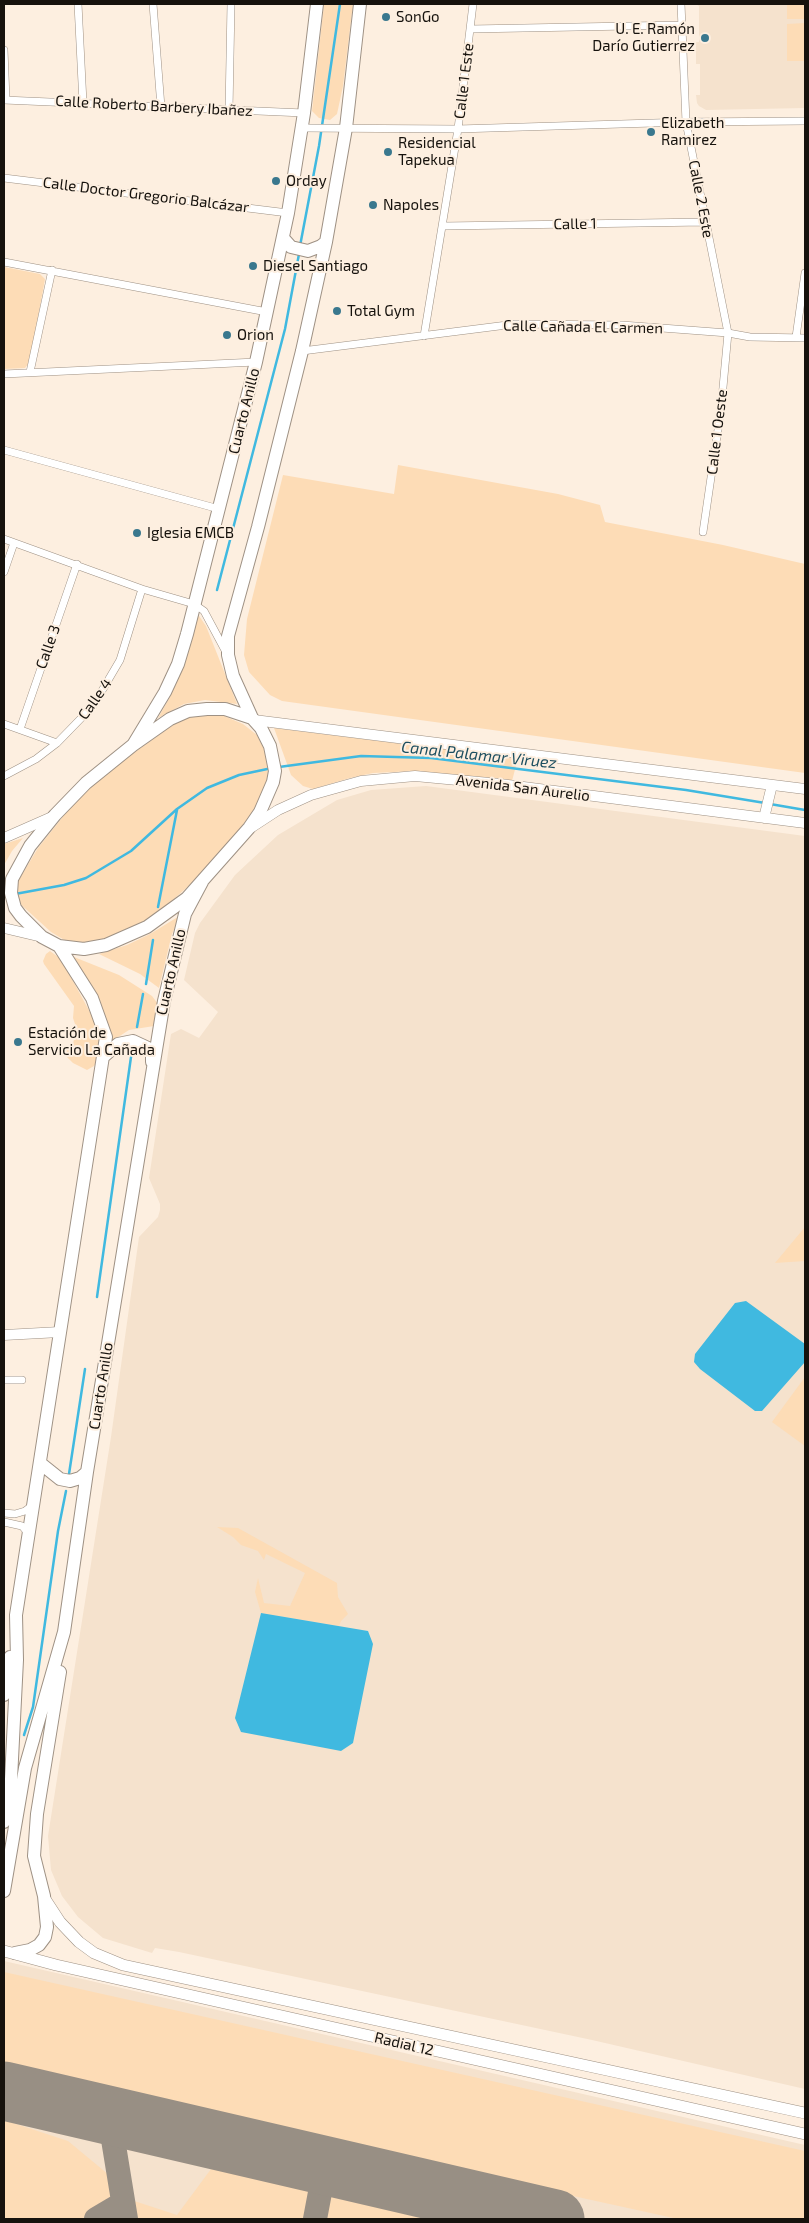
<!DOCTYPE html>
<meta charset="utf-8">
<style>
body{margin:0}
#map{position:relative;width:809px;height:2223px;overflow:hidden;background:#fdefe0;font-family:"Exo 2",sans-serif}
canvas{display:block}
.frame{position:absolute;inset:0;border:5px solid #16120d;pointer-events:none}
</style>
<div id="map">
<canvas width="809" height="2223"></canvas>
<div class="frame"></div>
</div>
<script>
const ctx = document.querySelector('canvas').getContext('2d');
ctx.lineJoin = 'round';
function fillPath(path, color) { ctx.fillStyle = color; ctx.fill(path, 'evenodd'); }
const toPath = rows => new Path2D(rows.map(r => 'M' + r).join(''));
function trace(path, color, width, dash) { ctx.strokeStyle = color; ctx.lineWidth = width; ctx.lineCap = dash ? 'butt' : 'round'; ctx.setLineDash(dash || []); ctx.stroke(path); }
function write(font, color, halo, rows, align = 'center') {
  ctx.font = font + ' "Exo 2",sans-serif'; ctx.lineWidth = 4; ctx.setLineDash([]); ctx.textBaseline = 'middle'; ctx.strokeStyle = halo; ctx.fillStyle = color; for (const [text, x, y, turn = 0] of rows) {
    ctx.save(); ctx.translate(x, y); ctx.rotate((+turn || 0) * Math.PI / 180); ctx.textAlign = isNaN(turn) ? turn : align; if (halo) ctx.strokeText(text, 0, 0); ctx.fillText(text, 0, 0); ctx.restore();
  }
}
fillPath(toPath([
 [696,4,805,4,805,108,706,110,699,106,697,103,696,95,700,95,700,64,696,64,696,42,699,42,699,6],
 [426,786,805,836,805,2089,592,2040,179,1952,155,1948,152,1953,103,1938,78,1917,62,1896,51,1870,48,1836,111,1437,139,1237,158,1217,160,1210,160,1204,149,1178,171,1034,181,1029,199,1038,218,1012,184,980,195,933,200,923,235,875,278,835,337,800,371,790],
 [4,1961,805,2145,805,2219,4,2219]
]), '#f5e2cd');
fillPath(toPath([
 [324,4,353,4,343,86,337,114,330,120,319,118,312,111],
 [787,4,805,4,805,19,787,19],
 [805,23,805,61,787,61,787,24],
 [4,267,40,274,45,279,30,362,25,368,4,369],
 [398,465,558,494,600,505,605,522,723,545,805,564,805,773,282,701,270,695,249,672,244,655,247,619,283,475,394,494],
 [197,613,206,626,237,704,205,700,184,704,158,718,170,697],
 [208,713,224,716,243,724,257,735,267,755,268,773,266,786,254,810,226,848,201,875,156,915,125,932,100,940,79,944,66,941,51,932,17,901,17,883,38,848,81,794,111,769,183,718],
 [274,728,518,758,512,781,415,771,373,773,350,778,313,789,303,786,291,775],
 [23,838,12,851,4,865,4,844],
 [181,915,172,934,159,988,140,974,99,954,127,945,150,934],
 [50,951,61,959,97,1025,101,1041,99,1059,94,1066,87,1070,73,1063,66,1056,67,1047,73,1043,76,1033,75,1024,73,1018,74,1006,44,964,43,961,46,954],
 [74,957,119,975,152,996,158,1004,154,1026,129,1030,112,1041,106,1018,100,1003],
 [805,1227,805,1261,775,1263],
 [805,1377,805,1446,772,1422],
 [217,1527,238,1528,337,1583,338,1597,348,1614,341,1621,339,1626,261,1613,255,1592,258,1578,264,1603,290,1606,305,1573,266,1554,264,1560,258,1551,241,1545,233,1537],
 [4,1972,805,2151,805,2219,678,2219,318,2140,4,2066],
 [4,2120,68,2141,109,2175,116,2195,177,2215,214,2165,446,2219,4,2219]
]), '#fddcb6');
fillPath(toPath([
 [746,1301,805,1344,805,1362,762,1411,755,1411,700,1369,694,1362,695,1354,735,1303],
 [261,1613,368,1631,373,1644,353,1743,341,1751,241,1732,235,1718]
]), '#40b9e0');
trace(toPath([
 [300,246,319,146,340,4],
 [217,590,285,329,299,254],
 [279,767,361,756,431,758,686,790,765,803],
 [770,804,805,810],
 [15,894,64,885,86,878,131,851,177,809,207,788,239,775,272,768],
 [158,907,177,810],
 [146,984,153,940],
 [137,1027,143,994],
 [97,1297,132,1050],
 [69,1474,85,1369],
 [24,1735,33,1707,58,1531,66,1491]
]), '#40b9e0', 2.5);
trace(toPath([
 [109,2115,126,2219],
 [96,2219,123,2203],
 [315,2219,325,2166],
 [501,2219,505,2208]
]), '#988f84', 24);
trace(toPath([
 [4,2091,555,2219]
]), '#988f84', 59);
const street = toPath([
 [78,4,83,103],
 [153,4,161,107],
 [681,4,686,122,728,333,721,409,703,532],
 [471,29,682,25],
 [4,50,6,100],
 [4,100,304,113],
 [229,110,231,4],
 [302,128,458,129,686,122,805,121],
 [4,178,288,213],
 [444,226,705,222],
 [4,262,267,312],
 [424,336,458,129,473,4],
 [796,337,805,273],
 [302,351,515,324,622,325,728,333,750,337,805,338],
 [30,372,52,270],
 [4,374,256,362],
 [4,450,219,509],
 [4,539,142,589,194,604,204,611,226,652],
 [4,572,14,543],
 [4,724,57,743],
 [20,729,77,564],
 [4,776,36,759,57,743,93,706,120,660,142,589],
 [4,1380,22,1380],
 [4,1513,15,1514,25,1511,33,1505],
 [4,1522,22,1526,28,1533]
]);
const secondary = toPath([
 [254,720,805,789],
 [764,818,772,785],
 [252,827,278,810,311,795,361,781,415,776,500,784,805,823],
 [4,838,54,816],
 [4,928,42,937],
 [4,1335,60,1332]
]);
const primary = toPath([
 [45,1899,60,1922,79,1942,94,1953,123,1965,805,2113],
 [4,1951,56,1965,805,2134]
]);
const highway = toPath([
 [283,238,291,247,308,251,321,246,326,242],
 [207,709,225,709,252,718,261,728,270,746,275,771,273,782,260,812,249,828,187,898,147,927,106,945,84,949,59,946,42,937,21,916,15,908,11,893,12,879,30,846,55,815,86,783,133,745,170,719,188,711,207,709],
 [252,718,233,676,228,655,228,636,258,527,302,351,326,242,346,128,360,4],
 [133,745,165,692,178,664,187,634,256,362,288,213,304,113,317,4],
 [103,1057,118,1044,133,1041,148,1048,152,1055,152,1062],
 [40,1463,60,1479,70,1481,80,1478,87,1472],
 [4,1695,10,1657],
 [4,1822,11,1779,17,1660,16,1615,106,1037,92,998,59,946],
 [4,1891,25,1768,64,1632,87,1472,164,1001,185,914,202,882],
 [15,1953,30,1950,39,1945,45,1937,47,1927,44,1896,34,1856,37,1814,60,1672]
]);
trace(street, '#9e9184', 8);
trace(secondary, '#9e9184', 11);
trace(primary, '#9e9184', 12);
trace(highway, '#9e9184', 14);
trace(street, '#fff', 7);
trace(secondary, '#fff', 10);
trace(primary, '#fff', 11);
trace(highway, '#fff', 12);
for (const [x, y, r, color] of [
 [386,17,5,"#3a788e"],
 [705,38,5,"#3a788e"],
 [651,132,5,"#3a788e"],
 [388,152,5,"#3a788e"],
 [276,181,5,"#3a788e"],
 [373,205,5,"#3a788e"],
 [253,266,5,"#3a788e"],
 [337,311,5,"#3a788e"],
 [227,335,5,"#3a788e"],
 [137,533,5,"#3a788e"],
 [18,1042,5,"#3a788e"]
]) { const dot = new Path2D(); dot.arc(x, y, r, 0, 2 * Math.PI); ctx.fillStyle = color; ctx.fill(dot); trace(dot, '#fdefe0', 2); }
write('15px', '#16120d', '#fdefe0', [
 ["SonGo",396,17],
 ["U. E. Ramón",695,29,"right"],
 ["Darío Gutierrez",695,46,"right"],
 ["Elizabeth",661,123],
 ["Ramirez",661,140],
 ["Residencial",398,143],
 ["Tapekua",398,160],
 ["Orday",286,181],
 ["Napoles",383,205],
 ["Diesel Santiago",263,266],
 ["Total Gym",347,311],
 ["Orion",237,335],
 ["Iglesia EMCB",147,533],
 ["Estación de",28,1033],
 ["Servicio La Cañada",28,1050]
], 'left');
write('15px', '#16120d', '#fdefe0', [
 ["Calle 1 Este",464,81,-83],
 ["Calle Roberto Barbery Ibañez",154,106,3],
 ["Calle Doctor Gregorio Balcázar",146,195,7],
 ["Calle 2 Este",701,199,79],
 ["Calle 1",575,224,-1],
 ["Calle Cañada El Carmen",583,327,1],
 ["Cuarto Anillo",244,411,-76],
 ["Calle 1 Oeste",717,432,-83],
 ["Calle 3",48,647,-71],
 ["Calle 4",95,699,-55],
 ["Avenida San Aurelio",523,788,7],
 ["Cuarto Anillo",171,972,-77],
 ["Cuarto Anillo",101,1386,-81],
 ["Radial 12",404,2044,13]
]);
write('italic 16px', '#1c4e5f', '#fdefe0', [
 ["Canal Palamar Viruez",479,755,6]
]);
</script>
